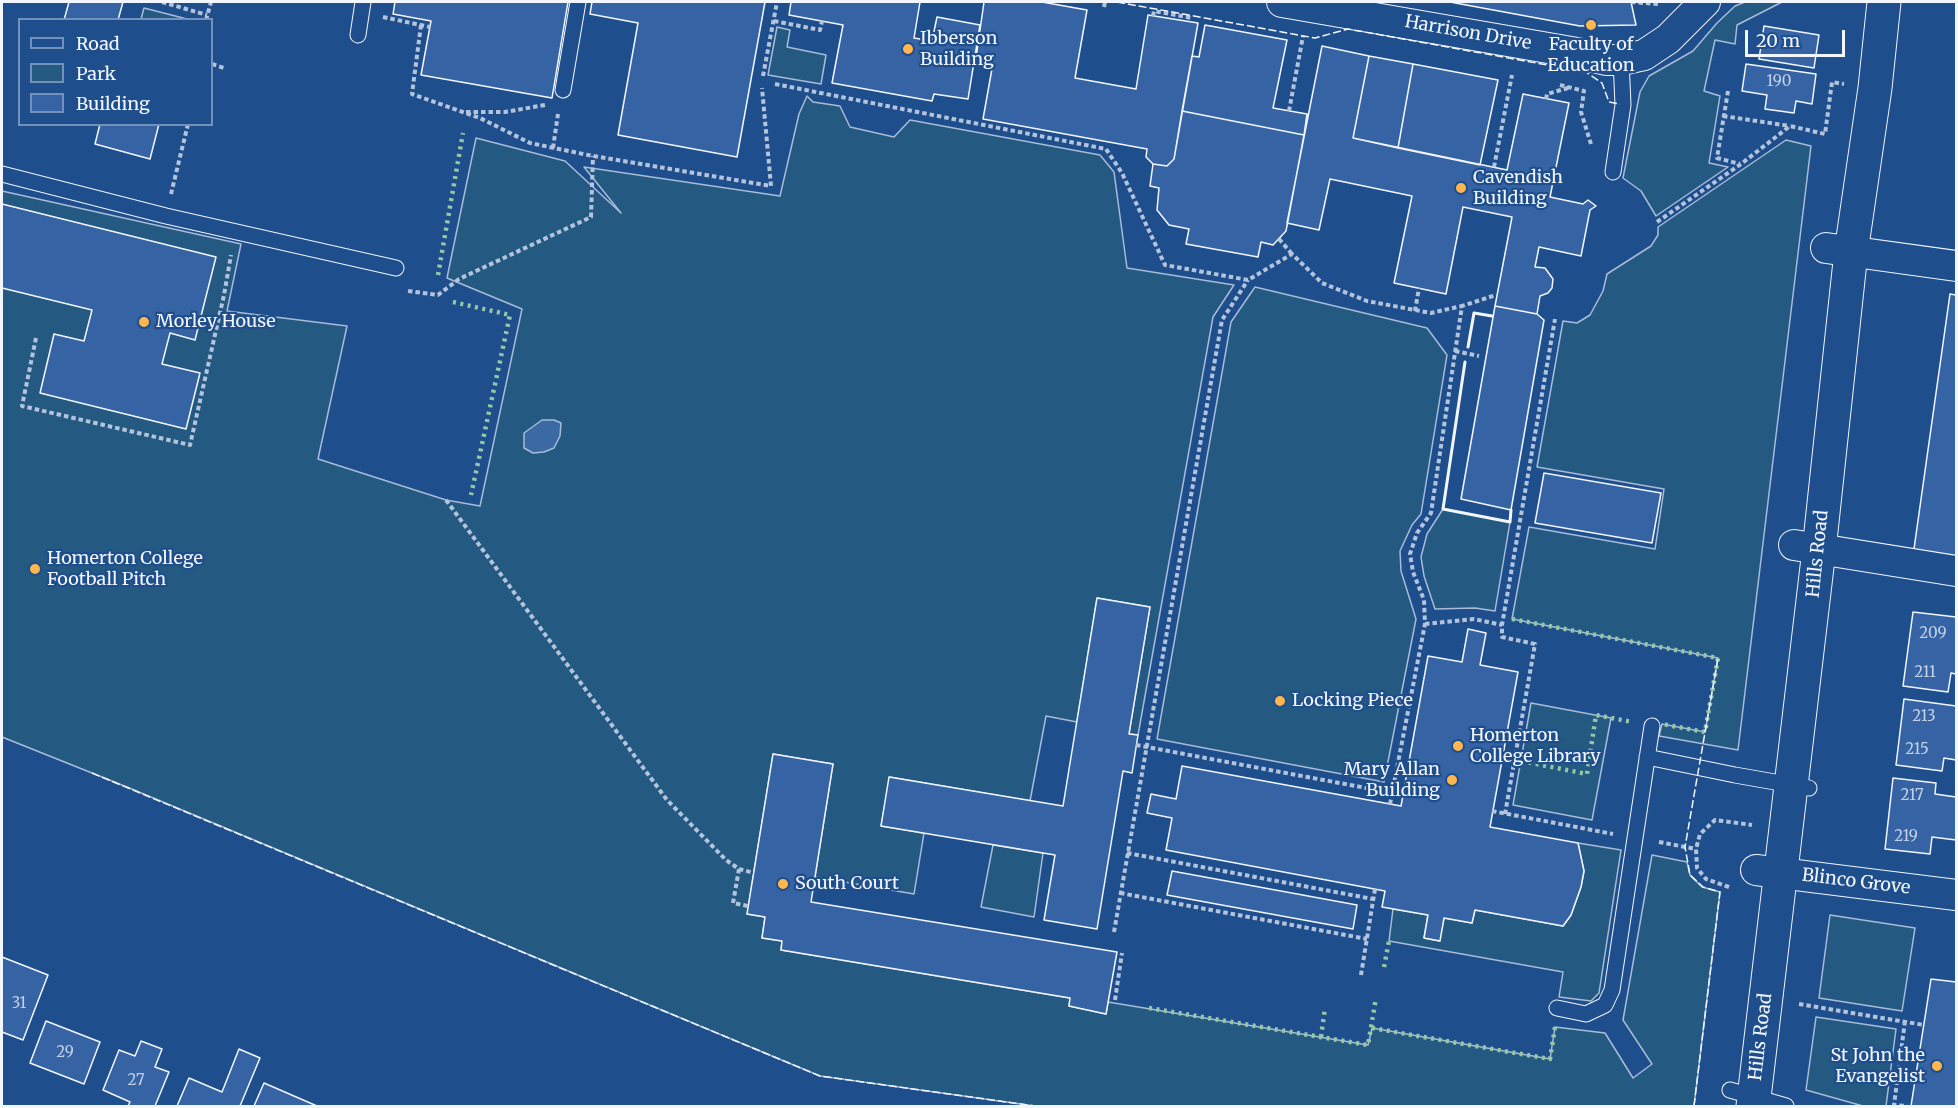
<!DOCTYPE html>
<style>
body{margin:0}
#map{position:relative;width:1958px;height:1108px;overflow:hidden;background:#1f4e8c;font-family:Merriweather,serif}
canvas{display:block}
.frame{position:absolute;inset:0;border:3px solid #f2f6ff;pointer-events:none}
.legend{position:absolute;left:18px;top:18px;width:195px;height:108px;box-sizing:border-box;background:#1f4e8c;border:2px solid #7391ba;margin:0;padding:8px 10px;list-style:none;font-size:18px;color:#f2f6ff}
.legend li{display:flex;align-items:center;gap:12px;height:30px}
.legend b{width:30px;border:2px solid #7391ba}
.scale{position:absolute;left:1745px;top:30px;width:100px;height:27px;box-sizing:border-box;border:3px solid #f2f6ff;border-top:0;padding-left:8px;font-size:18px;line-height:21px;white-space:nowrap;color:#f2f6ff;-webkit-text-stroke:4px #1f4e8c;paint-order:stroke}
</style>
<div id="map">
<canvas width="1958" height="1108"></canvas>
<div class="frame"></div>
<ul class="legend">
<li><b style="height:8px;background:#1f4e8c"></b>Road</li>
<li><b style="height:16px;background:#245a82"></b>Park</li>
<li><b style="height:16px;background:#3563a3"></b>Building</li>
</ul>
<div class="scale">20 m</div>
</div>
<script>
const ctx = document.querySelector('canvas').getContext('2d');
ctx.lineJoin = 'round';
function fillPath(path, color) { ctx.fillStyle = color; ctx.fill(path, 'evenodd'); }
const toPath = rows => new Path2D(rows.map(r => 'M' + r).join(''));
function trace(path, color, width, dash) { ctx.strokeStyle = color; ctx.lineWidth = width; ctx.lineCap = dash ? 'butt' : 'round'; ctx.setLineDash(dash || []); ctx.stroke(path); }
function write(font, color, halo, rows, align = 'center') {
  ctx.font = font + ' Merriweather,serif'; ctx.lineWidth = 4.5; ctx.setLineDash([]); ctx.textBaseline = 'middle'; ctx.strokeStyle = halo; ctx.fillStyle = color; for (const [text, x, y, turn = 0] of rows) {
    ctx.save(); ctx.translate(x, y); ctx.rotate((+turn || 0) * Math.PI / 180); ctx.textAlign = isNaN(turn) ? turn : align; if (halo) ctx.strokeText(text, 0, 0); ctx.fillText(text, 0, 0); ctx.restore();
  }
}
const green = toPath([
 [1745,2,1782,2,1737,25,1735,44,1715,40,1704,91,1720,96,1709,163,1728,167,1656,216,1641,191,1623,178,1640,92,1649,76,1693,51,1717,23,1735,6,1745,2],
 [144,8,187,19,141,19,144,8],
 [777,27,790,30,787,47,826,55,821,84,768,75,777,27],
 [807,96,813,102,840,106,850,127,894,137,910,120,1100,155,1114,172,1127,268,1234,285,1213,317,1138,735,1129,734,1150,607,1097,598,1077,722,1046,716,1030,801,890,777,881,826,924,833,914,894,815,877,833,764,773,754,747,914,765,917,762,938,782,941,781,950,1070,998,1069,1006,1106,1014,1108,1002,1368,1045,1372,1028,1550,1059,1555,1027,1605,1033,1633,1078,1652,1064,1623,1020,1652,855,1687,862,1690,875,1702,887,1720,892,1694,1106,1035,1106,820,1076,127,787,2,737,2,191,241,244,227,311,347,326,318,459,446,500,480,506,522,309,447,278,476,138,565,161,621,213,584,167,780,196,799,114,807,96],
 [1786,140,1811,146,1738,750,1659,736,1662,724,1705,732,1718,658,1512,619,1529,527,1655,549,1664,489,1537,467,1563,321,1577,323,1590,315,1603,291,1607,274,1651,246,1658,235,1658,227,1786,140],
 [1255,287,1427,328,1447,355,1421,514,1412,525,1400,551,1401,571,1416,619,1384,782,1157,739,1231,322,1255,287],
 [1443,509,1510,522,1495,611,1475,608,1435,609,1424,576,1421,557,1427,534,1443,509],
 [1531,703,1611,718,1592,820,1513,805,1531,703],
 [1578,843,1621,850,1599,993,1591,1001,1559,997,1563,972,1389,941,1393,909,1428,915,1424,938,1439,941,1444,918,1472,923,1475,910,1563,926,1571,915,1581,887,1584,871,1578,843],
 [993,845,1043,853,1034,917,981,907,993,845],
 [1830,915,1915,928,1902,1011,1819,998,1830,915],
 [1816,1017,1896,1029,1886,1106,1863,1106,1806,1090,1816,1017]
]);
fillPath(green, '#245a82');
trace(green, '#a8bbd7', 1.5);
const water = toPath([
 [542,420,554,420,561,423,560,436,554,448,544,452,533,453,524,448,524,433,542,420]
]);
fillPath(water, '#3b69a3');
trace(water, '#a8bbd7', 1.5);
const building = toPath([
 [69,2,123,2,118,20,64,20,69,2],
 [395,2,568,2,552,98,421,75,431,21,393,14,395,2],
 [592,2,765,2,737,157,618,135,638,23,590,14,592,2],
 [791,2,920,2,914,38,932,41,937,17,980,25,968,99,934,94,932,101,832,83,843,25,789,15,791,2],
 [984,2,1042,2,1087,10,1075,78,1136,89,1148,15,1198,23,1174,159,1167,166,1153,164,1146,157,1147,149,983,119,993,63,976,58,984,2],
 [1450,2,1643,2,1631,2,1636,25,1580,26,1450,2],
 [1205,25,1287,40,1273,108,1307,114,1304,135,1182,111,1192,56,1199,57,1205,25],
 [1764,26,1819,35,1814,68,1759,59,1764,26],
 [1322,46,1369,56,1353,138,1507,170,1523,94,1569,103,1550,197,1583,204,1588,200,1596,206,1590,210,1581,256,1539,247,1535,267,1545,268,1553,279,1552,288,1548,293,1540,296,1537,314,1495,306,1512,217,1463,207,1446,294,1394,283,1412,196,1330,179,1319,230,1287,223,1322,46],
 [1369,56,1413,64,1398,148,1353,138,1369,56],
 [1413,64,1498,80,1480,165,1398,148,1413,64],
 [1746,64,1816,74,1812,104,1796,101,1794,113,1765,109,1767,95,1742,91,1746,64],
 [1182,111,1304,135,1286,231,1273,245,1261,242,1258,257,1186,244,1189,229,1169,225,1157,210,1159,188,1150,186,1153,164,1167,166,1174,159,1182,111],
 [100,124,159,124,150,159,95,144,100,124],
 [2,204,216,257,195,340,170,333,162,364,200,373,186,429,40,393,54,334,84,341,92,310,2,288,2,204],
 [1950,294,1956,295,1956,562,1913,556,1950,294],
 [1495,306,1537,314,1544,320,1511,510,1461,499,1495,306],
 [1544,473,1661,493,1652,543,1535,523,1544,473],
 [1097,598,1150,607,1129,734,1138,735,1132,773,1123,771,1097,929,1044,920,1055,855,881,826,889,777,1063,806,1097,598],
 [1913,612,1956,617,1956,674,1951,673,1948,692,1903,686,1913,612],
 [1468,629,1486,633,1480,665,1518,672,1490,827,1578,843,1584,871,1581,887,1571,915,1563,926,1475,910,1472,923,1444,918,1440,941,1424,938,1428,915,1382,907,1385,891,1166,850,1172,818,1147,813,1151,794,1176,799,1182,766,1401,806,1428,656,1462,662,1468,629],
 [1904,699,1956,706,1956,760,1944,758,1942,771,1896,765,1904,699],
 [773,754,833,764,811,902,1117,952,1106,1014,1069,1006,1070,998,781,950,782,941,762,938,765,917,747,914,773,754],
 [1893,778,1936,783,1935,794,1956,797,1956,840,1932,837,1930,854,1885,849,1893,778],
 [1172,871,1357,905,1353,929,1167,895,1172,871],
 [2,957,48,975,23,1040,2,1032,2,957],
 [1931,979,1956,982,1956,1106,1911,1106,1931,979],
 [46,1021,100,1042,84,1084,30,1063,46,1021],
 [141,1041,162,1049,155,1067,169,1072,155,1106,128,1106,130,1102,103,1090,119,1050,135,1056,141,1041],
 [239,1049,260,1058,240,1106,177,1106,189,1078,222,1092,239,1049],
 [264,1083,317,1106,254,1106,264,1083]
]);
fillPath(building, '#3563a3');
trace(building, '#f2f6ff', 1.5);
const service = toPath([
 [358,35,363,2],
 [563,90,578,2],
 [1613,172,1623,105,1621,60],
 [2,174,166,216,396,268],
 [1647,757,1735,775,1809,788],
 [1557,1008,1586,1014,1605,1005,1612,990,1652,726],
 [1730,1090,1786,1106]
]);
const minor = toPath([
 [1282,2,1577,53,1606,60,1621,60,1644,55,1668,39,1705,2],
 [1826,248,1956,266],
 [1794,545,1956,571],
 [1756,870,1956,895]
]);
const primary = toPath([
 [1753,1106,1819,550,1851,252,1875,88,1884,2]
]);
trace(service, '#f2f6ff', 17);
trace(minor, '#f2f6ff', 32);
trace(primary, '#f2f6ff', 35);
trace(toPath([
 [162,2,207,15],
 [1631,2,1658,4],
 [1104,7,1105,2],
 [1153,16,1154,11,1192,18],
 [383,17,430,27],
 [206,20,211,2],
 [774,21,820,30,822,21],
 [421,25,412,94,480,118,530,143,593,156,771,186,762,88],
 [212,64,224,68],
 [763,76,777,2],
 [775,84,1106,149,1122,173,1165,265,1248,280,1292,254,1322,283,1367,301,1431,313,1462,306],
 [1560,85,1584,91,1581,112,1591,144],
 [1728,91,1717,158,1740,164],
 [1546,99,1547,94,1568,88],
 [1289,111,1303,36],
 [466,112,505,112,545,105],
 [1723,116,1790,126],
 [553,148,558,114],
 [1494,167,1512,75],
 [171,194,188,124],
 [1657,222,1741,164,1790,126,1825,134,1832,82,1844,84],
 [1279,239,1292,254],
 [408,291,438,295,459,279,591,217,593,156],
 [1415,311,1419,288],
 [36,338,22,406,190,445,224,295,231,255],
 [1455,351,1479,356],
 [446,500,667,800,726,860,739,869,754,873],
 [1425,624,1474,619,1502,625],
 [1136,745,1393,793],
 [1390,804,1425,624,1424,600,1413,572,1410,554,1417,533,1431,513,1462,306,1496,295],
 [1492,811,1613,834],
 [1505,814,1535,644,1502,637,1502,625,1555,319],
 [1659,842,1696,849],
 [1127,853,1373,899],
 [739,869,733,903,748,906],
 [1729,887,1706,879,1697,868,1696,849,1700,834,1715,820,1752,825],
 [1120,893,1367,939],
 [1114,932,1222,320,1248,280],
 [1361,975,1375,889],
 [1115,1000,1122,953],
 [1799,1004,1924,1025],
 [1905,1021,1894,1105,1907,1106]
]), '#b3c4dc', 4, [4.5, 3]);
trace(service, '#1f4e8c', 15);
trace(minor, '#1f4e8c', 30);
trace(primary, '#1f4e8c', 33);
trace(toPath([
 [438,275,463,133],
 [453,302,510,315,471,495],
 [1512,619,1718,658,1705,732,1662,724],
 [1521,761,1587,774,1596,715,1632,722],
 [1384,967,1389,941],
 [1149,1008,1368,1045,1376,998],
 [1372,1028,1550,1059,1555,1027],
 [1321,1037,1325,1008]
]), '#97c8a6', 4.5, [3, 4.5]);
trace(toPath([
 [1117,2,1315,38,1348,29,1586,72,1602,83,1609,102,1620,104],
 [92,773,820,1076,1035,1106],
 [1694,1106,1720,892,1703,887,1690,875,1685,847,1718,658]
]), '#f2f6ff', 1.5, [8, 3]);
trace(toPath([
 [1468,347,1474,313,1492,316],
 [1465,362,1443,509,1510,522,1511,510]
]), '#f2f6ff', 3);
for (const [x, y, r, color] of [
 [1591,25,6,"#ffb74d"],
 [908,49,6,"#ffb74d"],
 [1461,188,6,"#ffb74d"],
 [144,322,6,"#ffb74d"],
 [35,569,6,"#ffb74d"],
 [1280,701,6,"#ffb74d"],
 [1458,746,6,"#ffb74d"],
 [1452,780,6,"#ffb74d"],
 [783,884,6,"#ffb74d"],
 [1937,1066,6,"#ffb74d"]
]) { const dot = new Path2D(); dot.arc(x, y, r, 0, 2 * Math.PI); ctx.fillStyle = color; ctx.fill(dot); trace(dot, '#1f4e8c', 2); }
write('15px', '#c3d1e8', null, [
 ["190",1779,82],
 ["209",1933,634],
 ["211",1925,673],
 ["213",1924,717],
 ["215",1917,750],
 ["217",1912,796],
 ["219",1906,837],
 ["31",19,1004],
 ["29",65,1053],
 ["27",136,1081]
]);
write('18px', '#f2f6ff', '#1f4e8c', [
 ["Harrison Drive",1468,33,10],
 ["Hills Road",1818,554,-84],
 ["Blinco Grove",1856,882,7],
 ["Hills Road",1761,1037,-83]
]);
write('18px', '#f2f6ff', '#1f4e8c', [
 ["Ibberson",920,39],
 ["Building",920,60],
 ["Faculty of",1591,45,"center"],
 ["Education",1591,66,"center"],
 ["Cavendish",1473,178],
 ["Building",1473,199],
 ["Morley House",156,322],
 ["Homerton College",47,559],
 ["Football Pitch",47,580],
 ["Locking Piece",1292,701],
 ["Homerton",1470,736],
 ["College Library",1470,757],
 ["Mary Allan",1440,770,"right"],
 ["Building",1440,791,"right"],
 ["South Court",795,884],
 ["St John the",1925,1056,"right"],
 ["Evangelist",1925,1077,"right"]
], 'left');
</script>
